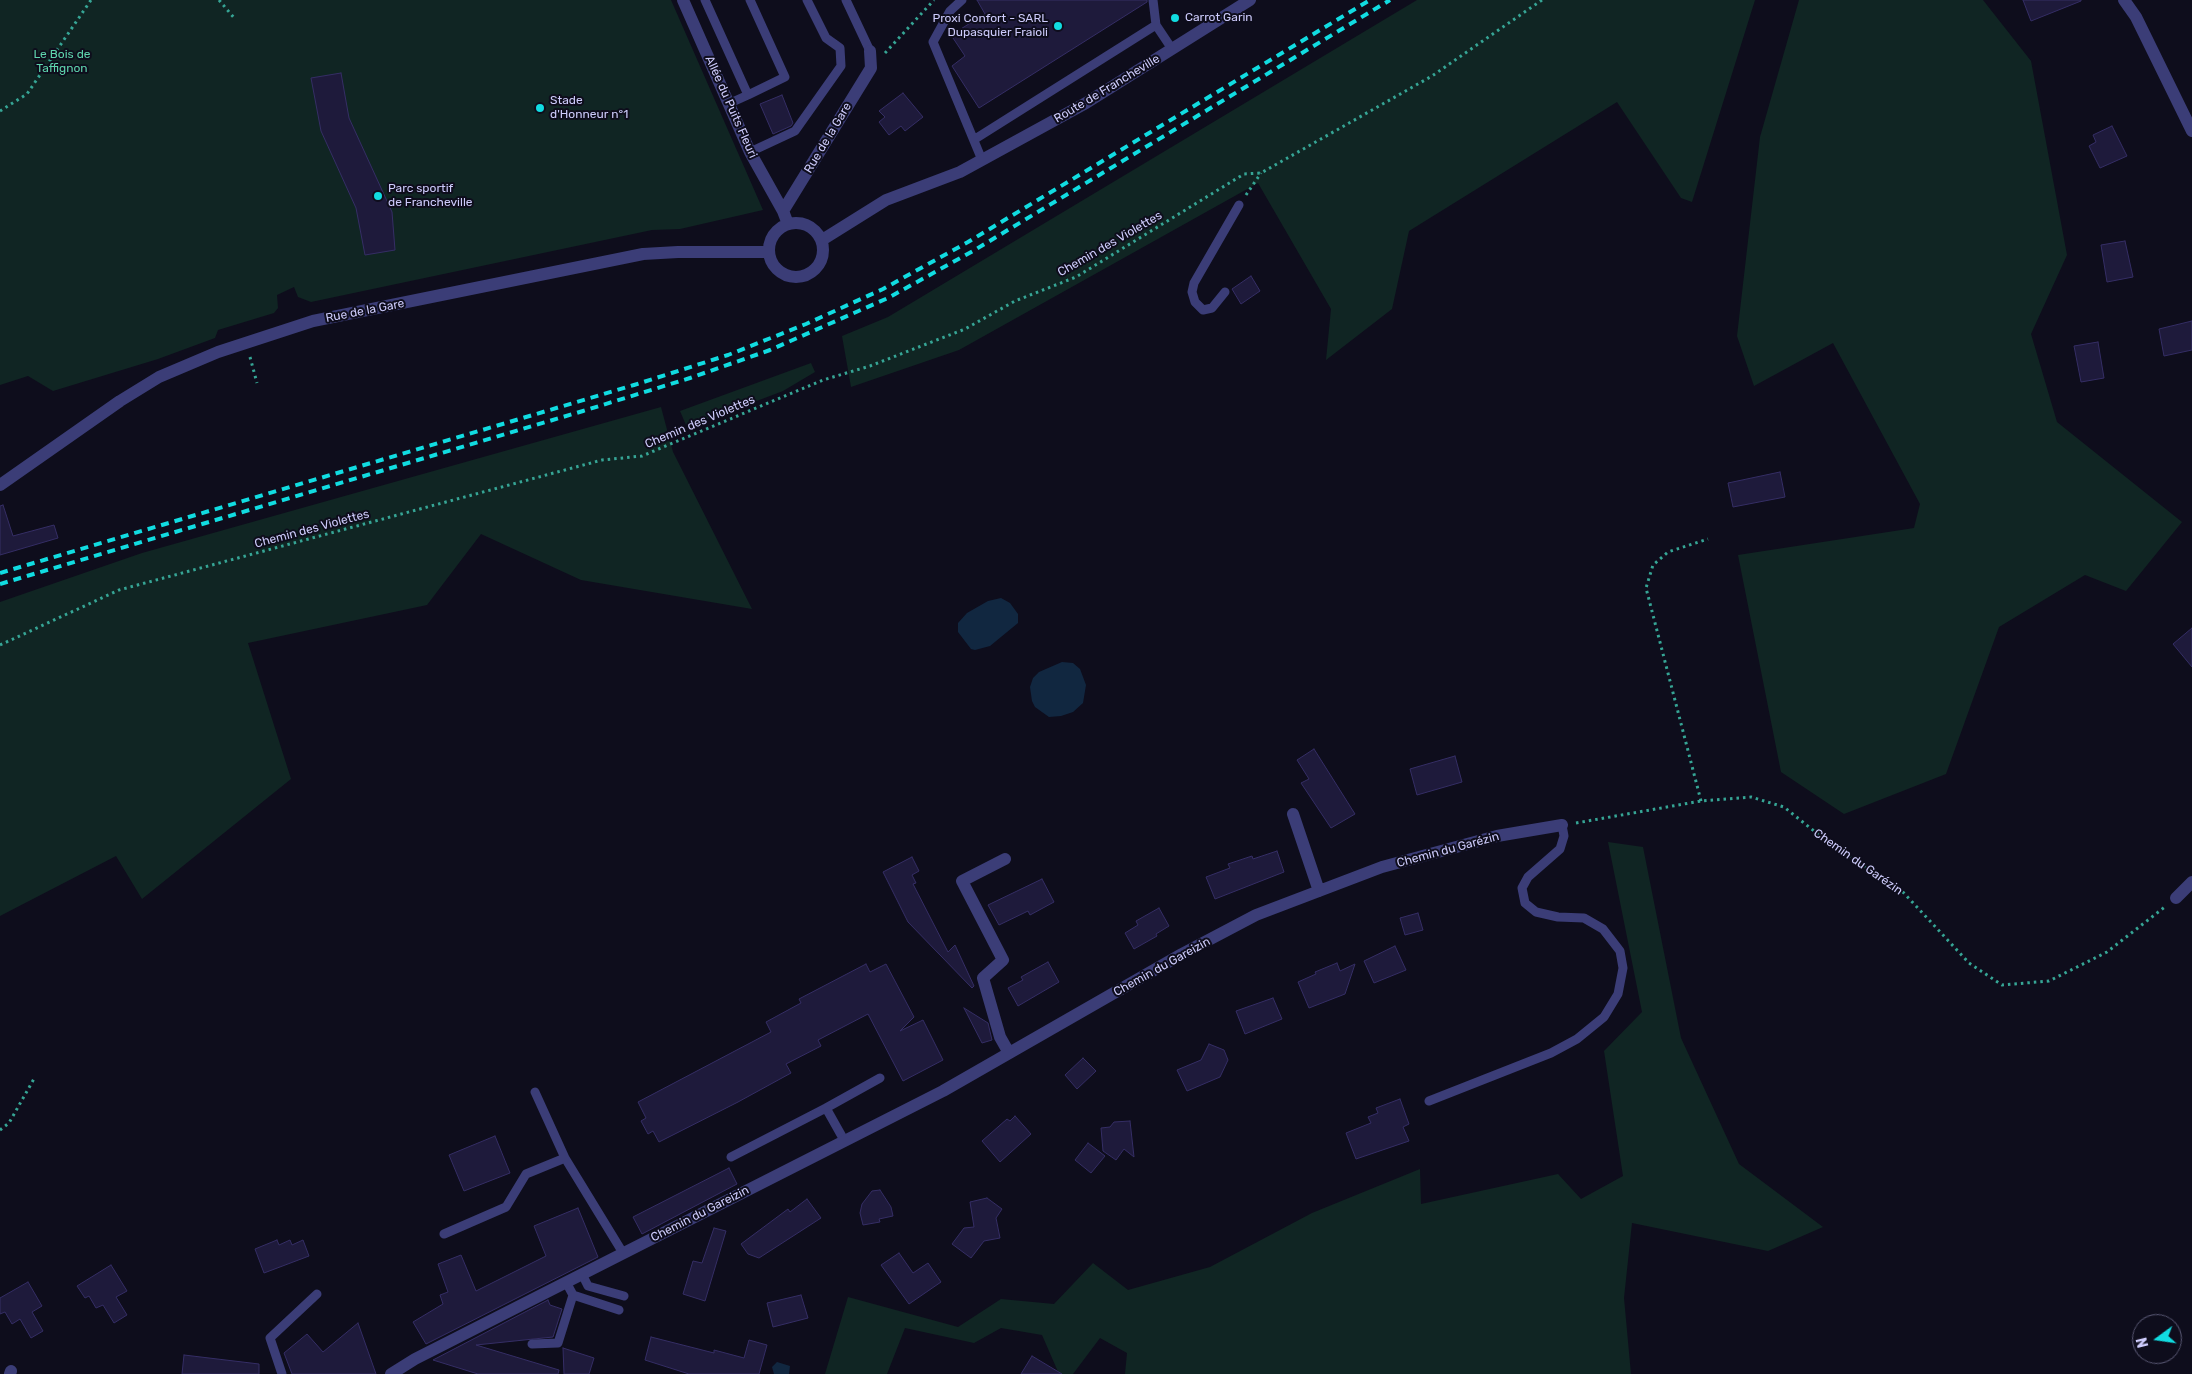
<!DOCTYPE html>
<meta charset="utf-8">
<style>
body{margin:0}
#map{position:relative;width:2192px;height:1374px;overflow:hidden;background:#0e0d1c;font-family:Rubik,sans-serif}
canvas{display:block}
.north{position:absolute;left:2132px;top:1314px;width:50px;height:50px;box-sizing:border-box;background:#0e0d1c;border:1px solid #5a5975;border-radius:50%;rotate:256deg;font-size:14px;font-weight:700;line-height:20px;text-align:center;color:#cdcbfb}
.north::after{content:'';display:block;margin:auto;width:18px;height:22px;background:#11dce1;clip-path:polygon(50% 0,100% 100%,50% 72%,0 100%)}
</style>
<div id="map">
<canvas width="2192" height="1374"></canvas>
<div class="north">N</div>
</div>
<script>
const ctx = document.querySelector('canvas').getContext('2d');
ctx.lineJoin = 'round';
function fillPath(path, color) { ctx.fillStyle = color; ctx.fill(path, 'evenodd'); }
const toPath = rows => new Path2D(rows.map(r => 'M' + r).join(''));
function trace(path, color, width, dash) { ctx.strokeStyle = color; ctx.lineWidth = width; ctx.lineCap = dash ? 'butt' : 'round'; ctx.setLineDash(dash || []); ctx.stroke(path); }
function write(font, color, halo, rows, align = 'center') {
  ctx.font = font + ' Rubik,sans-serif'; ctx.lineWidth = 4; ctx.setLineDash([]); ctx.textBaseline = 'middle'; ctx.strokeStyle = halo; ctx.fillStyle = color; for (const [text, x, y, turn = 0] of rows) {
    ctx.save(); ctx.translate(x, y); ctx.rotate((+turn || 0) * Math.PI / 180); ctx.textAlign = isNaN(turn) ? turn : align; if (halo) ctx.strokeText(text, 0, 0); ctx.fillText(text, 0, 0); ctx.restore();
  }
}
fillPath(toPath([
 [0,0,671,0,763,210,680,229,652,230,311,302,298,297,294,287,277,295,278,308,274,313,218,330,215,338,158,359,53,391,28,376,0,385],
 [1417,0,1755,0,1692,202,1681,198,1617,102,1409,231,1392,309,1326,360,1331,309,1258,183,959,350,851,387,842,336,888,317],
 [1799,0,1983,0,2031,61,2067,255,2031,334,2057,422,2182,522,2126,591,2085,575,1999,627,1946,774,1844,814,1781,772,1738,555,1914,528,1920,504,1833,343,1754,386,1737,336,1760,137],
 [811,363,815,372,783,391,717,416,686,425,680,411],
 [661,407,673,452,752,609,581,580,481,534,427,605,248,643,291,779,142,899,116,856,0,916,0,602,142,553],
 [1608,842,1643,847,1681,1038,1739,1164,1823,1227,1768,1251,1632,1223,1624,1298,1631,1374,1125,1374,1127,1353,1100,1338,1073,1374,1059,1374,1042,1335,1001,1328,974,1343,905,1328,887,1374,825,1374,848,1297,958,1327,1001,1299,1054,1304,1093,1263,1128,1290,1210,1267,1312,1213,1420,1169,1421,1204,1558,1174,1581,1199,1623,1176,1604,1051,1642,1012]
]), '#102523');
fillPath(toPath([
 [1001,598,1010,603,1018,614,1018,623,990,646,975,650,971,649,958,632,958,623,967,613,988,601],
 [1062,662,1073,663,1080,669,1086,685,1083,703,1073,712,1061,716,1049,717,1035,707,1032,701,1030,687,1033,678,1039,672],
 [777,1362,790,1366,789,1374,774,1374,772,1367]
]), '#112740');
const building = toPath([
 [977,0,1147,0,1147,2,979,108,952,66,965,56,951,35,985,14,977,0],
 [2023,0,2081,0,2081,1,2031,21,2023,0],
 [341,73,349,118,392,212,395,250,365,255,356,208,321,131,311,78,341,73],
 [903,93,923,117,905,131,901,126,889,135,879,122,885,117,879,111,903,93],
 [782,95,793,123,791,126,773,134,760,104,782,95],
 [2112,126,2127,156,2100,168,2089,146,2096,142,2093,135,2112,126],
 [2125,241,2133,277,2107,282,2101,245,2125,241],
 [1251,276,1260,291,1241,304,1232,289,1251,276],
 [2192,321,2192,350,2164,356,2159,329,2192,321],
 [2098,342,2104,378,2081,382,2074,346,2098,342],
 [1780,472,1785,497,1733,507,1728,483,1780,472],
 [3,505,13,536,54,525,58,538,0,555,0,506,3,505],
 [2192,628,2192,667,2173,644,2192,628],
 [1314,749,1355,814,1331,828,1301,783,1309,779,1297,760,1314,749],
 [1455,756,1462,782,1417,795,1410,769,1455,756],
 [1277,851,1284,872,1215,899,1206,877,1230,868,1228,864,1252,856,1253,859,1277,851],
 [912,857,919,871,912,875,916,883,913,884,948,952,955,945,974,986,972,988,908,922,883,872,912,857],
 [1042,879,1054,902,1030,915,1028,911,999,925,988,905,1042,879],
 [1159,908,1169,926,1156,934,1157,936,1134,949,1125,933,1138,925,1136,921,1159,908],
 [1418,913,1423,930,1405,935,1400,918,1418,913],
 [1395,946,1406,970,1374,983,1364,961,1395,946],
 [1048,962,1059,982,1018,1006,1008,988,1023,980,1021,977,1048,962],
 [1337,963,1340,971,1355,964,1345,994,1309,1008,1298,982,1316,974,1315,972,1337,963],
 [866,964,870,972,886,964,914,1017,900,1031,923,1020,943,1060,903,1081,868,1014,818,1040,821,1046,786,1064,791,1073,738,1102,659,1142,653,1131,648,1134,641,1121,646,1118,638,1102,771,1032,766,1022,801,1003,799,999,866,964],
 [1273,998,1282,1019,1245,1034,1236,1011,1273,998],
 [964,1008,988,1023,992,1040,982,1043,964,1008],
 [1209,1044,1224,1050,1228,1060,1220,1077,1187,1091,1177,1070,1201,1060,1209,1044],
 [1083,1058,1096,1071,1077,1089,1065,1075,1083,1058],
 [1400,1099,1409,1124,1403,1127,1409,1141,1356,1159,1346,1133,1371,1123,1368,1117,1378,1113,1376,1108,1400,1099],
 [1015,1116,1031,1134,1000,1162,982,1141,1007,1119,1010,1121,1015,1116],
 [1130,1121,1134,1157,1124,1149,1116,1160,1103,1151,1101,1128,1110,1127,1114,1122,1130,1121],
 [495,1136,510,1173,464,1191,449,1155,495,1136],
 [1088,1143,1105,1156,1091,1173,1075,1160,1088,1143],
 [729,1168,737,1184,642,1234,633,1217,729,1168],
 [880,1190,891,1207,893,1216,879,1219,880,1222,863,1225,860,1213,862,1204,872,1191,880,1190],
 [987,1198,1002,1209,996,1218,1000,1238,984,1241,971,1258,952,1244,964,1228,974,1227,970,1202,987,1198],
 [807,1199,821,1218,759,1258,748,1254,741,1244,788,1209,790,1212,807,1199],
 [578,1208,598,1257,426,1344,413,1322,443,1304,440,1295,448,1292,438,1264,461,1255,476,1291,546,1256,534,1226,578,1208],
 [714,1228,726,1231,705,1301,683,1294,693,1261,702,1263,714,1228],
 [277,1240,279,1245,290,1240,292,1245,303,1240,309,1256,264,1273,255,1249,277,1240],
 [899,1253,913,1273,928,1263,941,1282,909,1304,881,1265,899,1253],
 [111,1265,127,1291,116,1297,127,1315,114,1323,103,1305,96,1308,89,1296,85,1298,77,1286,111,1265],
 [28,1282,42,1306,32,1312,43,1331,31,1338,20,1319,12,1324,5,1312,0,1314,0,1298,28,1282],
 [801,1295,808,1318,773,1327,767,1303,801,1295],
 [548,1300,550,1305,562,1309,553,1337,476,1345,559,1370,558,1374,478,1374,433,1360,548,1300],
 [358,1323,376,1374,292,1374,284,1353,307,1334,323,1352,358,1323],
 [651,1337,714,1353,714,1350,744,1358,749,1340,767,1345,759,1374,689,1374,645,1360,651,1337],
 [563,1348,594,1358,589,1374,564,1374,563,1348],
 [184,1355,259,1364,259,1374,182,1374,184,1355],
 [1032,1356,1062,1374,1021,1374,1032,1356]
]);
fillPath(building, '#1e1a3b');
trace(building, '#352e65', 1);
trace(toPath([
 [219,0,235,19],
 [885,53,934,0],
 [0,111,27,94,91,0],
 [1246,195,1261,173],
 [250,357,257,383],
 [0,645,119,590,602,460,642,456,823,380,870,366,965,329,1015,301,1076,277,1244,174,1261,173,1432,76,1542,0],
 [1701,801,1646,588,1653,565,1668,552,1708,539],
 [1576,823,1701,801,1751,797,1784,807,1829,843,1902,891,1969,963,2002,985,2049,981,2107,952,2166,906],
 [0,1130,9,1123,35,1077]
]), '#36a595', 3, [2.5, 4]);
trace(toPath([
 [705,0,748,95,728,104],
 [846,0,870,51],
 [962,0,950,11,933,42,982,160],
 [1156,25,1172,49],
 [748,95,785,77,750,0],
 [975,139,1156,25,1153,0],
 [750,152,795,131,841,66,840,48,826,38,807,0],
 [1225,292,1212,308,1203,310,1195,302,1192,292,1194,283,1239,205],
 [535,1092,565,1158,623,1253],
 [1429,1101,1551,1053,1577,1039,1604,1017,1618,994,1623,968,1620,951,1603,929,1584,918,1558,917,1536,912,1525,903,1522,888,1528,877,1560,849,1564,836,1562,825],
 [826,1108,880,1078],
 [731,1157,826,1108,844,1140],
 [444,1234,506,1207,526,1174,565,1158],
 [582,1274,588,1286,624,1296],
 [573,1295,619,1310],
 [532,1344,558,1343,573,1295,566,1282],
 [282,1374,270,1338,317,1294]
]), '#3b3d77', 9);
trace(toPath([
 [683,0,750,152,783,211,788,224],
 [2124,0,2136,17,2192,131],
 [783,211,871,68,870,51],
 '769 250a27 27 0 1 1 54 0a27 27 0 1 1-54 0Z',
 [822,240,886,200,960,172,1086,103,1250,0],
 [0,485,120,401,159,377,218,352,313,321,643,254,678,252,769,252],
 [1293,814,1319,891],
 [1005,859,962,881,1003,960,983,978,1000,1037,1009,1053],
 [2176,898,2192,882],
 [10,1374,11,1371],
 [391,1374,415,1359,943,1091,1182,954,1256,915,1382,867,1497,836,1562,825]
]), '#3b3d77', 12);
trace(toPath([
 [0,573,634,385,728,355,806,324,883,289,968,242,1370,0],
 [0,584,583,411,690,378,770,350,888,298,973,251,1390,0]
]), '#11dce1', 4, [8, 6]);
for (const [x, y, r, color] of [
 [1175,18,5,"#11dce1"],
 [1058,26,5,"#11dce1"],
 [540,108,5,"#11dce1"],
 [378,196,5,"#11dce1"]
]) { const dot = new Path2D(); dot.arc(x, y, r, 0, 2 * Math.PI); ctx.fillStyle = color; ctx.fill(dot); trace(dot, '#0e0d1c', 2); }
write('12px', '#cdcbfb', '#0e0d1c', [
 ["Carrot Garin",1185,18],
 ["Proxi Confort - SARL",1048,19,"right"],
 ["Dupasquier Fraioli",1048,33,"right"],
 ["Stade",550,101],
 ["d'Honneur n°1",550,115],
 ["Parc sportif",388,189],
 ["de Francheville",388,203]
], 'left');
write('12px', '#5ed4ad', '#0e0d1c', [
 ["Le Bois de",62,55],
 ["Taffignon",62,69]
]);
write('12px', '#cdcbfb', '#0e0d1c', [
 ["Route de Francheville",1107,89,-31],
 ["Allée du Puits Fleuri",731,107,66],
 ["Rue de la Gare",828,138,-59],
 ["Chemin des Violettes",1110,244,-30],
 ["Rue de la Gare",365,311,-11],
 ["Chemin des Violettes",700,422,-23],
 ["Chemin des Violettes",312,529,-15],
 ["Chemin du Garézin",1448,850,-15],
 ["Chemin du Garézin",1858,862,35],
 ["Chemin du Gareizin",1162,967,-29],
 ["Chemin du Gareizin",700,1214,-27]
]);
</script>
